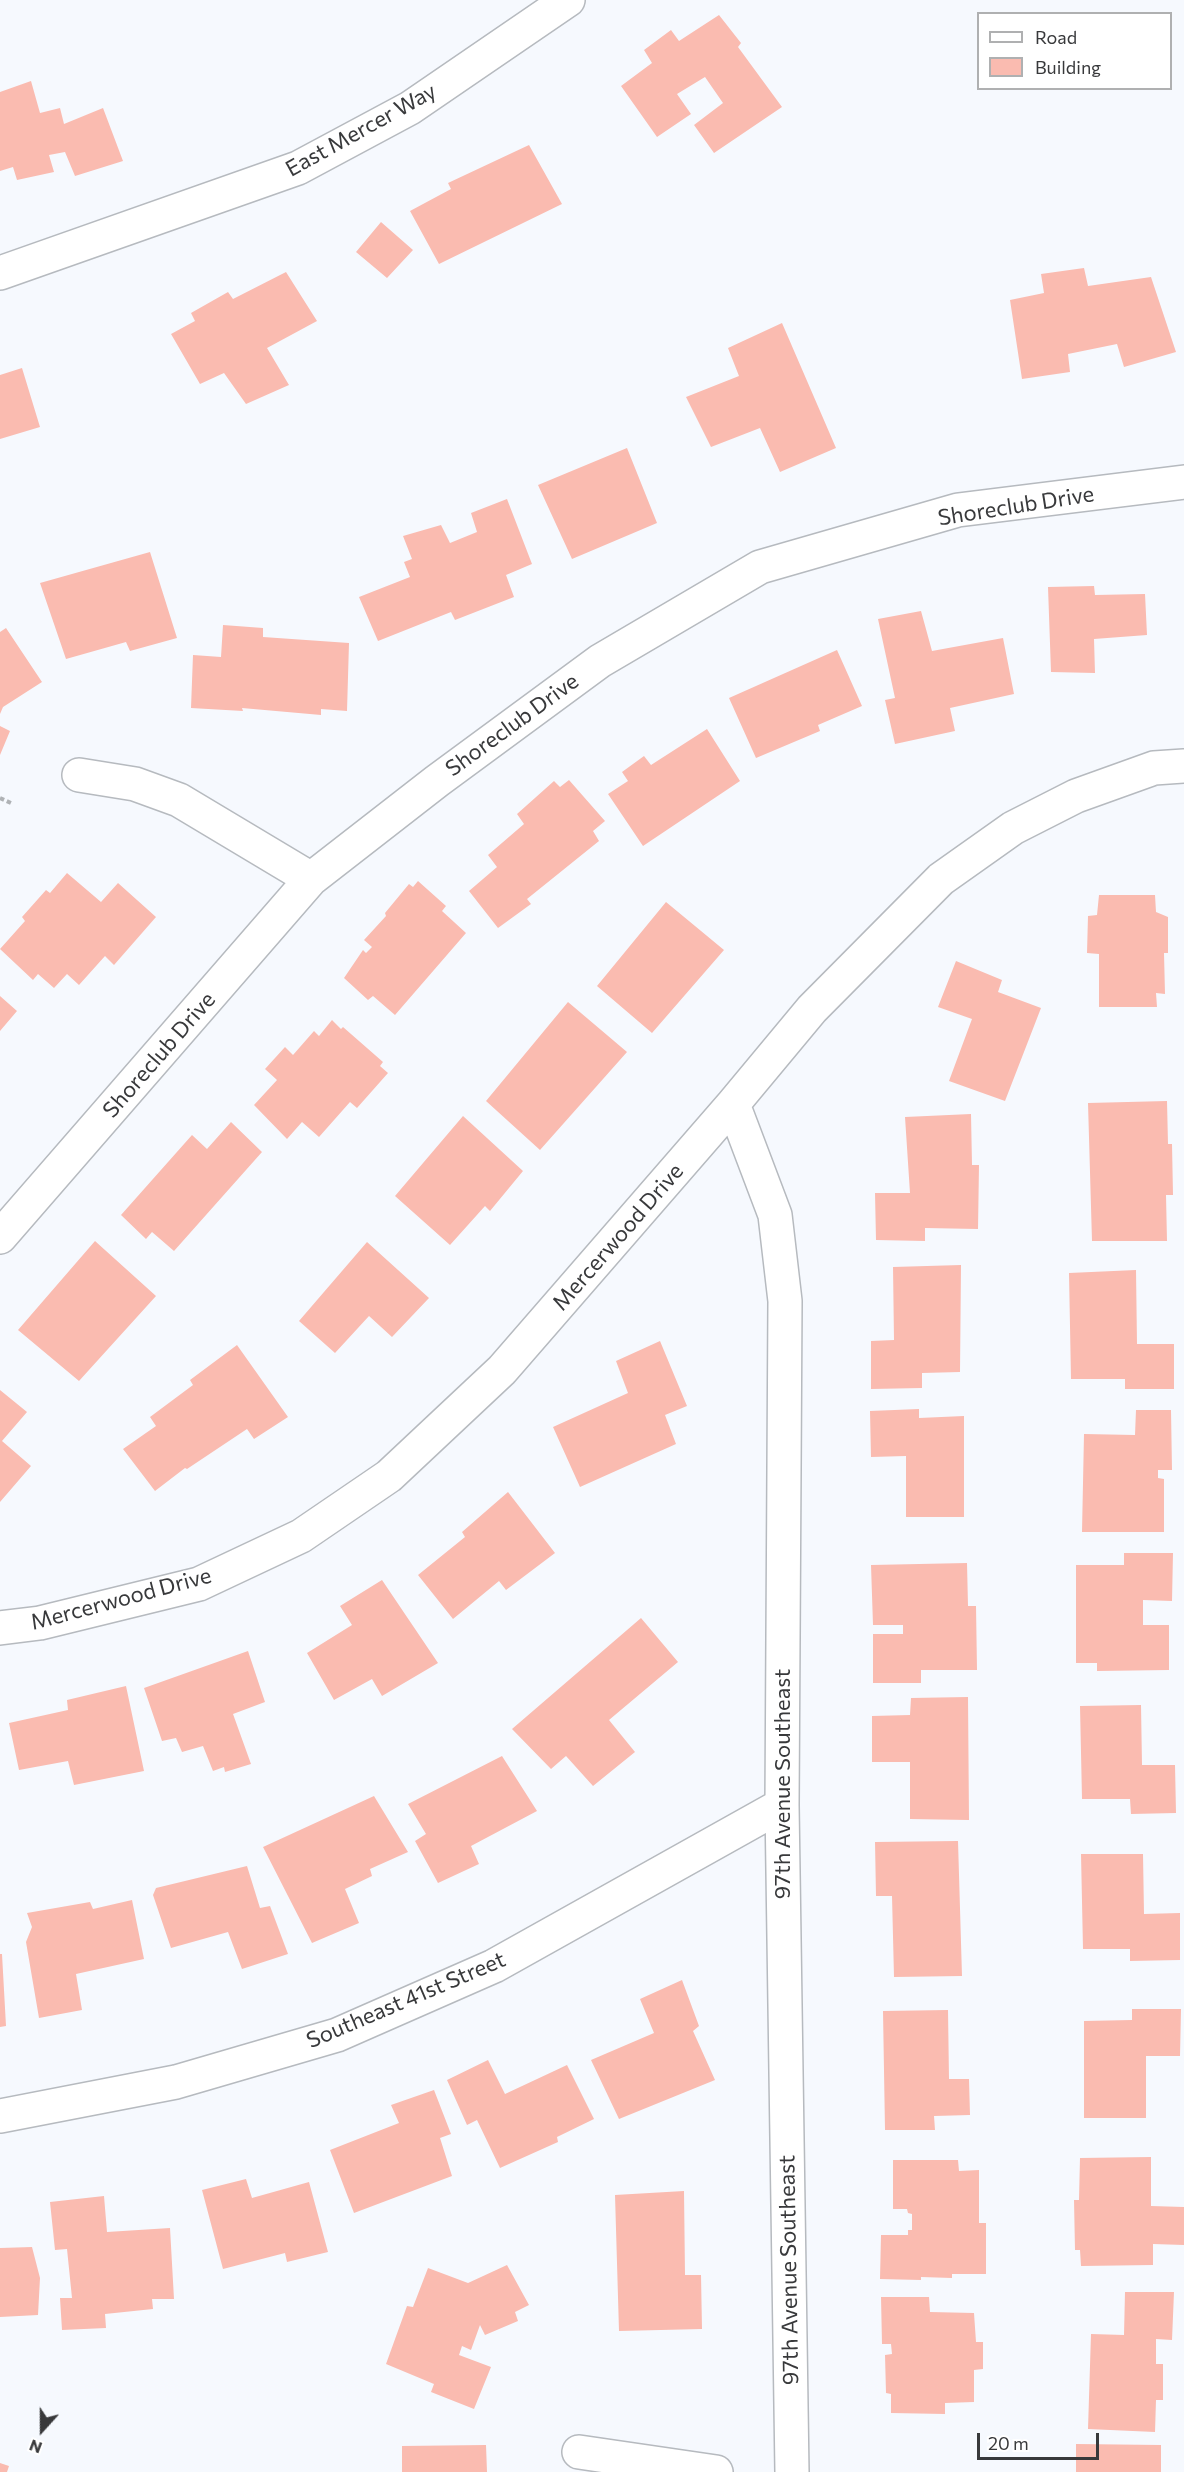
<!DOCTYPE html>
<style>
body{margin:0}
#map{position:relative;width:1184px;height:2472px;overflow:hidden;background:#f6f9fe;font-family:Commissioner,sans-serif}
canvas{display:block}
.legend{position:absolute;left:977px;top:12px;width:195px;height:78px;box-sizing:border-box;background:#fff;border:2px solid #afb0b1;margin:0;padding:8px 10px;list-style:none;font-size:18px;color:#38393b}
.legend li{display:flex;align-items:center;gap:12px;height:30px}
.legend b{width:30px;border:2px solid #afb0b1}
.north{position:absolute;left:12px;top:2400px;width:60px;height:60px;-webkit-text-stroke:4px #fff;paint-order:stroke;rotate:201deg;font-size:16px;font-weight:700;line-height:24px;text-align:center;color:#38393b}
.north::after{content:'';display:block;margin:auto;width:21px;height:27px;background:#38393b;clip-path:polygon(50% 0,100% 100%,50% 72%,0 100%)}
.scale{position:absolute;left:977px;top:2433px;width:122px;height:27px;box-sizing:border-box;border:3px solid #38393b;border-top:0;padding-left:8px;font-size:18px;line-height:21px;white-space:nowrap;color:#38393b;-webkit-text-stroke:4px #fff;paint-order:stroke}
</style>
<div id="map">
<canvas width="1184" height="2472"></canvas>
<ul class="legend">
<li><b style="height:8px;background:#fff"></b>Road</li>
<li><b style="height:16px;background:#fabbb0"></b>Building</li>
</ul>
<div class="north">N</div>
<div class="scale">20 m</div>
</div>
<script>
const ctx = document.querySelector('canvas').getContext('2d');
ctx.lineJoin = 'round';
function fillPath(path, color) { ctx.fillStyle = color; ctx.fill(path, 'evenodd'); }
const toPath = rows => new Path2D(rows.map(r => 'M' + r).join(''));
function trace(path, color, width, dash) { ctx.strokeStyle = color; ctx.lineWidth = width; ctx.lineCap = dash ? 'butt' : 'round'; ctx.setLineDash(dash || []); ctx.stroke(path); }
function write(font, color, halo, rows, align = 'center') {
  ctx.font = font + ' Commissioner,sans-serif'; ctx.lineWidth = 4.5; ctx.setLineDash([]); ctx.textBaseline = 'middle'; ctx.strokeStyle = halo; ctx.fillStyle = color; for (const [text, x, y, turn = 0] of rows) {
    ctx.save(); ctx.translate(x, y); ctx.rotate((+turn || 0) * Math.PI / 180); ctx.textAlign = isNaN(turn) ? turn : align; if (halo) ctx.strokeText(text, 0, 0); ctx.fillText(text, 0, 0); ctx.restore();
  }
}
fillPath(toPath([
 [719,15,741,43,738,47,782,107,714,153,694,125,723,103,705,77,677,94,691,114,657,137,621,86,652,63,644,50,671,30,679,41],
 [31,81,40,113,60,108,64,124,103,108,123,161,75,176,65,152,49,155,54,172,17,180,13,167,0,171,0,92],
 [529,145,562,204,439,264,410,211,451,189,448,183],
 [381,222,413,250,387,278,356,252],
 [1084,268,1088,286,1151,277,1176,352,1124,367,1117,344,1068,354,1070,372,1022,379,1010,300,1044,293,1041,274],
 [286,272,317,321,267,348,289,385,246,404,224,373,200,384,171,334,195,321,191,313,228,292,233,299],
 [782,323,836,448,780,472,760,428,711,447,686,397,739,376,728,348],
 [22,368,40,427,0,439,0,375],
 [627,448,657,523,572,559,538,485],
 [507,499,532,564,506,575,514,597,455,620,451,612,378,641,359,597,410,577,404,562,412,559,403,536,441,525,450,543,477,532,471,513],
 [150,552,177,638,130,651,126,642,66,659,40,583],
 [1094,586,1095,595,1145,594,1147,635,1094,639,1095,673,1051,672,1048,587],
 [921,611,932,651,1003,638,1014,694,950,708,955,731,895,744,885,700,895,698,878,619],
 [223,625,263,628,263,637,349,643,347,711,321,709,321,715,242,708,243,711,191,708,193,655,221,657],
 [6,628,42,682,3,707,0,714,0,632],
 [837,650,862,706,818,725,820,731,756,758,729,698],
 [0,726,10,731,0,755],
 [707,729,740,781,643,846,608,794,628,781,622,772,644,756,651,765],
 [569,780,605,821,593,831,599,841,527,899,531,904,498,928,469,891,497,867,488,855,524,824,517,814,554,781,560,787],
 [67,873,101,902,118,883,156,917,114,965,105,956,79,985,67,974,54,988,38,974,33,980,0,949,25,921,22,917,46,890,50,893],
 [418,881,446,906,442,911,466,933,395,1015,373,996,368,1000,344,978,363,950,366,953,372,947,364,940,386,916,385,913,409,884,413,887],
 [1099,895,1155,895,1156,912,1168,917,1168,953,1164,953,1165,994,1156,993,1157,1007,1099,1007,1099,954,1087,953,1088,916,1097,915],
 [666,902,724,950,652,1033,597,986],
 [956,961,1002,980,998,992,1041,1008,1005,1101,949,1081,972,1019,938,1007],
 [0,996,17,1011,0,1031],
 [568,1002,627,1052,540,1150,486,1101],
 [332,1020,341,1029,343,1027,383,1062,380,1066,388,1073,357,1108,350,1102,319,1137,302,1122,287,1139,254,1105,277,1080,265,1069,285,1047,293,1055,314,1031,319,1036],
 [1167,1101,1168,1144,1172,1144,1173,1195,1166,1195,1167,1241,1092,1241,1088,1103],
 [971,1114,972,1165,979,1165,978,1229,925,1228,925,1241,876,1240,875,1193,910,1193,905,1117],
 [463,1116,523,1171,490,1211,485,1206,450,1245,395,1196],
 [231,1122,262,1152,174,1251,152,1232,146,1239,121,1215,192,1135,207,1149],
 [95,1241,156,1296,79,1381,18,1330],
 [367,1242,429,1298,392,1337,369,1316,335,1353,299,1321],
 [961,1265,960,1372,922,1373,922,1388,871,1389,871,1341,894,1340,893,1267],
 [1136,1270,1137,1344,1174,1344,1174,1389,1125,1389,1125,1379,1071,1379,1069,1273],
 [660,1341,687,1406,665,1415,676,1444,580,1487,553,1427,628,1393,616,1361],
 [237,1345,288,1417,254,1439,247,1429,187,1469,185,1468,155,1491,123,1449,156,1426,150,1417,193,1385,190,1380],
 [0,1390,27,1412,2,1441,31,1466,0,1502],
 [919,1409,919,1418,964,1416,964,1517,906,1517,906,1456,871,1457,870,1411],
 [1136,1410,1171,1410,1172,1470,1158,1470,1158,1478,1164,1479,1164,1532,1082,1532,1084,1434,1135,1435],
 [508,1492,555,1553,506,1590,499,1581,453,1619,418,1575,465,1537,462,1532],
 [1124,1553,1173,1553,1172,1601,1143,1600,1143,1625,1169,1625,1169,1670,1097,1671,1097,1663,1076,1663,1076,1565,1124,1565],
 [967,1563,968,1606,976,1606,977,1670,921,1670,921,1683,873,1683,873,1634,903,1634,903,1625,873,1625,871,1565],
 [382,1580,438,1663,382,1696,372,1679,334,1700,307,1653,352,1625,340,1606],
 [641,1618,678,1662,609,1720,635,1752,593,1786,566,1756,551,1769,512,1729],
 [248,1651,265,1702,233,1714,251,1764,225,1772,224,1767,213,1771,203,1746,182,1752,176,1738,162,1741,144,1688],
 [126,1686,144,1771,74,1785,68,1761,19,1770,9,1723,68,1710,67,1700],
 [968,1697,969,1820,910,1819,910,1762,872,1762,872,1716,910,1715,911,1698],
 [1141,1705,1142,1765,1175,1765,1176,1813,1131,1814,1130,1799,1082,1799,1080,1706],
 [502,1756,537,1811,471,1846,479,1864,438,1883,415,1841,426,1834,408,1804],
 [374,1796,408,1852,370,1869,372,1876,345,1889,359,1923,312,1943,263,1847],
 [958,1841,962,1976,894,1977,892,1896,876,1896,875,1842],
 [1081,1854,1143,1854,1144,1914,1180,1913,1180,1960,1130,1961,1130,1949,1083,1949],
 [247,1866,260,1908,270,1906,288,1954,242,1969,228,1932,171,1948,153,1895,156,1888],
 [132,1900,144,1959,76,1974,82,2010,39,2018,26,1942,32,1927,27,1913,90,1902,93,1909],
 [0,1954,2,1954,6,2026,0,2027],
 [682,1980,699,2026,693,2031,715,2080,619,2119,591,2060,654,2033,640,1999],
 [1132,2009,1181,2009,1180,2056,1146,2056,1146,2118,1084,2118,1084,2021,1132,2020],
 [948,2010,949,2079,969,2079,970,2115,934,2116,935,2130,885,2130,883,2011],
 [488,2060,505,2094,567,2065,594,2119,557,2137,558,2142,500,2168,477,2120,467,2125,447,2080],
 [434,2090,451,2134,440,2138,452,2176,354,2213,330,2150,399,2123,391,2105],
 [1151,2157,1151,2206,1184,2207,1184,2245,1153,2244,1153,2265,1081,2266,1080,2250,1075,2250,1074,2200,1079,2200,1080,2158],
 [893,2160,958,2160,959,2171,979,2170,979,2223,986,2223,986,2274,952,2274,952,2278,921,2277,921,2280,880,2279,881,2235,908,2235,908,2230,912,2230,912,2214,908,2213,907,2209,893,2209],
 [246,2179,252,2198,309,2182,328,2252,287,2262,285,2253,223,2269,202,2190],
 [684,2191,685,2275,701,2275,702,2329,619,2331,615,2195],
 [104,2196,107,2232,170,2228,174,2299,152,2299,153,2309,105,2314,106,2328,62,2330,60,2298,72,2298,67,2249,55,2250,50,2202],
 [32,2247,40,2278,38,2315,0,2317,0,2248],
 [507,2265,529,2305,515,2312,518,2321,485,2335,480,2325,471,2350,462,2346,459,2355,491,2367,474,2409,431,2392,434,2384,386,2364,407,2306,413,2307,428,2268,468,2283],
 [1125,2292,1174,2292,1172,2340,1156,2339,1156,2364,1163,2364,1163,2400,1156,2400,1155,2432,1088,2429,1091,2334,1124,2335],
 [881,2297,929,2297,930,2312,974,2313,976,2342,983,2342,983,2369,974,2370,974,2402,945,2403,945,2414,891,2413,891,2394,886,2393,885,2355,892,2354,891,2344,882,2344],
 [1076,2444,1161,2445,1161,2472,1076,2472],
 [486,2445,487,2472,402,2472,402,2446],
 [0,2463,9,2466,7,2472,0,2472]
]), '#fabbb0');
const street = toPath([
 [79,775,135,784,179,800,311,879],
 [733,1104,775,1215,785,1301,782,1805,792,2472],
 [0,1237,311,879,437,781,600,661,760,567,958,510,1184,482],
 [0,1628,40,1623,199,1584,301,1536,389,1476,502,1370,733,1104,812,1009,941,879,1013,828,1076,796,1154,768,1184,766],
 [0,2116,176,2082,337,2035,494,1966,782,1805],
 [579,2452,716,2472]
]);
const secondary = toPath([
 [0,273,298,168,410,108,568,0]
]);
trace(street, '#b6babf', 36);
trace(secondary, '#b6babf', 36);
trace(toPath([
 [0,798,13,804]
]), '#afb2b5', 4, [4.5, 3]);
trace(street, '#fff', 33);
trace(secondary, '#fff', 33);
write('22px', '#38393b', '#fff', [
 ["East Mercer Way",361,130,-29],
 ["Shoreclub Drive",1016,506,-9],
 ["Shoreclub Drive",512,725,-36],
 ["Shoreclub Drive",159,1055,-49],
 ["Mercerwood Drive",618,1237,-49],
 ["Mercerwood Drive",121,1599,-15],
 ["97th Avenue Southeast",783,1784,-90],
 ["Southeast 41st Street",406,2000,-23],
 ["97th Avenue Southeast",789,2270,-91]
]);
</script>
